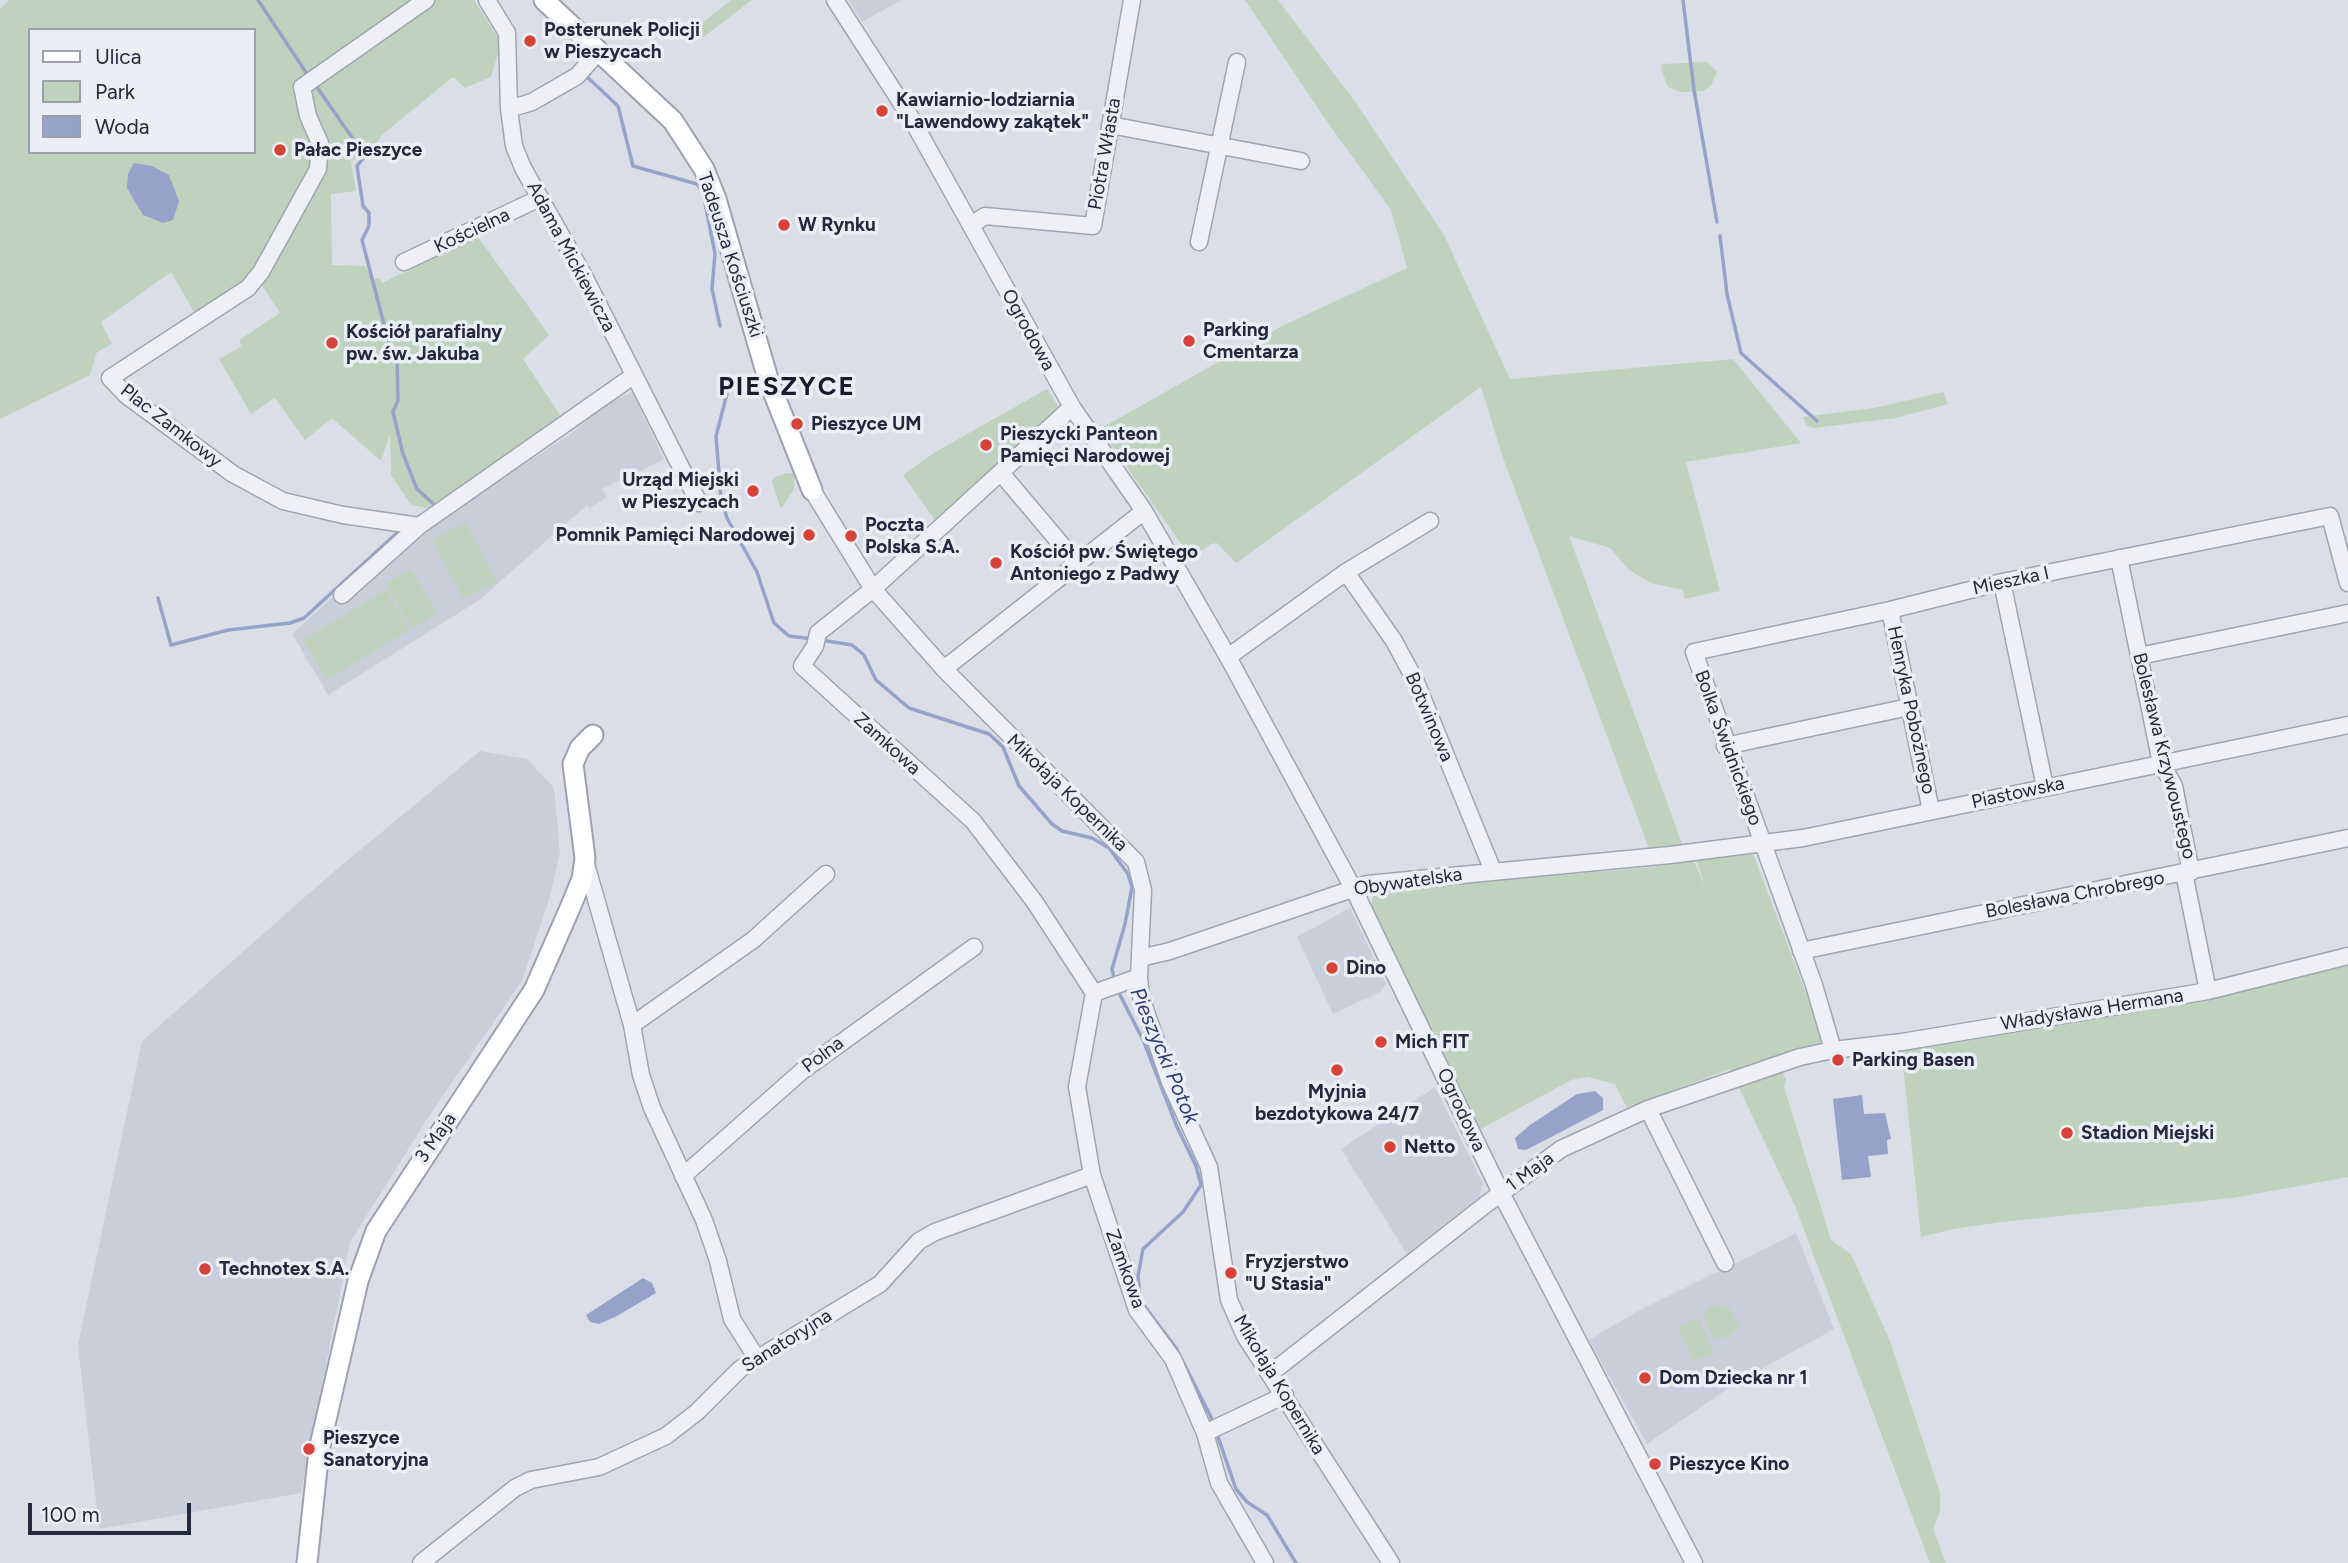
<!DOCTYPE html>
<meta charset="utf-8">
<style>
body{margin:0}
#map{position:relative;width:2348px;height:1563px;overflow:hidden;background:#dcdee7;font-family:Figtree,sans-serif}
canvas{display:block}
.legend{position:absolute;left:28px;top:28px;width:228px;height:126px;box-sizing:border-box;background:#eceef5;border:2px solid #9c9fac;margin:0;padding:9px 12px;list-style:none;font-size:21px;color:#25293f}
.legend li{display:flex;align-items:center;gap:14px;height:35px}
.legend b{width:35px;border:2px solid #9c9fac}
.scale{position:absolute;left:28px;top:1503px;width:163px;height:32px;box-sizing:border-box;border:4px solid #25293f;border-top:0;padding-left:9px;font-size:21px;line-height:24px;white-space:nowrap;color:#25293f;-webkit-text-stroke:5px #eceef5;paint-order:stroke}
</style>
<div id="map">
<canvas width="2348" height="1563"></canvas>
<ul class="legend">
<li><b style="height:9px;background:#fff"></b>Ulica</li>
<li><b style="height:19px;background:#bed2bd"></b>Park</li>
<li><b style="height:19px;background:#95a3ca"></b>Woda</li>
</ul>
<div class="scale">100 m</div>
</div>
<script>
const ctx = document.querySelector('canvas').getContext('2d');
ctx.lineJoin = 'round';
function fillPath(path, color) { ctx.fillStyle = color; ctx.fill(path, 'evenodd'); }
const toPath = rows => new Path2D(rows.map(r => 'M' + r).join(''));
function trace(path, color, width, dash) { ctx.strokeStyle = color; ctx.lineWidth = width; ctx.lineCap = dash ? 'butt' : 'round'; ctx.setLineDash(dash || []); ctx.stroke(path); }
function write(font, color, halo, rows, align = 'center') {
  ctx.font = font + ' Figtree,sans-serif'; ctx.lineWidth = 7; ctx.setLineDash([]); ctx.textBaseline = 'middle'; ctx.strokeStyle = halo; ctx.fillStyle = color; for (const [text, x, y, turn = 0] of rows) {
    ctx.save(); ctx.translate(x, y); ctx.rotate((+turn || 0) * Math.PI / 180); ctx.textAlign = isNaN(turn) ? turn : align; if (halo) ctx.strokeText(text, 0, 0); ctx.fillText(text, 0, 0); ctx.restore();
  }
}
fillPath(toPath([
 [848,0,901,0,862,22],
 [632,392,664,459,602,489,607,497,590,508,587,505,478,601,328,695,292,634,395,541,454,511,573,432,606,403],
 [480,751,527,759,554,788,560,853,550,896,522,981,431,1113,350,1242,301,1493,99,1529,78,1345,142,1041,331,874],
 [1350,908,1386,984,1380,992,1333,1014,1297,937],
 [1435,1087,1483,1184,1479,1197,1407,1254,1341,1149],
 [1796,1233,1834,1329,1736,1383,1647,1444,1589,1340,1636,1312]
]), '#cacdda');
fillPath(toPath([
 [9,0,474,0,501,43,491,77,465,88,453,77,383,134,370,152,351,161,356,191,331,194,332,265,365,266,373,279,380,278,382,283,478,237,549,335,523,359,560,415,445,499,428,508,411,505,391,475,390,434,381,461,332,418,305,440,275,398,251,414,219,359,242,346,239,340,280,313,254,273,238,289,197,317,171,272,101,322,112,344,97,352,90,375,0,419,0,9],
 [30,30,254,30,254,152,30,152],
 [731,0,752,0,698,41,691,32],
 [1245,0,1278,0,1356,103,1444,235,1510,379,1733,359,1801,443,1686,462,1720,591,1685,599,1683,590,1651,583,1629,570,1610,548,1569,536,1683,846,1696,865,1706,889,1696,860,1752,851,1824,1041,1774,1060,1786,1079,1784,1087,1831,1240,1851,1254,1890,1341,1940,1493,1940,1512,1933,1529,1946,1563,1930,1563,1795,1206,1730,1069,1627,1108,1615,1084,1588,1077,1571,1080,1481,1129,1371,906,1373,896,1432,886,1656,867,1503,458,1481,387,1236,563,1217,543,1211,544,1191,558,1100,429,1282,326,1407,268,1391,210,1328,123],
 [1707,62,1717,72,1711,86,1703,91,1680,92,1668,87,1661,69,1662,64],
 [1047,389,1061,410,937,523,903,475,937,451],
 [1943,392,1948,404,1896,418,1814,428,1807,426,1803,417,1874,408],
 [787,473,794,473,794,489,781,509,772,482,775,477],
 [465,522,497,582,463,599,432,540],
 [411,569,437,613,412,629,385,584],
 [386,590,410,630,327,680,303,640],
 [2348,962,2348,1177,2232,1198,2002,1222,1953,1229,1921,1237,1901,1046],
 [1718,1305,1730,1309,1740,1327,1728,1337,1717,1339,1712,1337,1704,1315,1709,1307],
 [1699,1318,1714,1353,1693,1361,1678,1327]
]), '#bed2bd');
fillPath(toPath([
 [134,163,152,166,169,175,179,201,173,220,163,223,143,215,127,188,128,174],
 [1595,1091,1603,1098,1603,1110,1526,1150,1518,1149,1515,1138,1530,1125,1577,1094],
 [1862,1095,1864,1114,1885,1113,1891,1139,1887,1140,1888,1154,1868,1156,1871,1177,1842,1180,1833,1099],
 [643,1278,652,1283,656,1293,617,1316,599,1324,590,1322,586,1315]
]), '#95a3ca');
trace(toPath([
 [258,0,309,77],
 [1683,0,1694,90,1717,222],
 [585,75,618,106,633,166,697,184,703,193,715,254,712,289,720,326],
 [314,83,365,156,357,166,363,206,369,213,369,226,362,240,390,347,397,359,398,400,393,412,403,454,417,489,438,508],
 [1720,236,1727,294,1741,353,1817,421],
 [731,378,716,436,721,498,727,518,757,572,774,623,789,636,813,639],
 [158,598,171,645,228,630,290,623,304,618,398,532],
 [821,640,852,645,864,655,876,680,909,708,989,734,1003,747,1019,786,1052,824,1062,831,1092,838,1109,848,1128,874,1132,887,1125,924,1112,969,1115,982],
 [1117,989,1144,1042,1177,1127,1196,1166,1201,1185,1183,1212,1143,1249,1138,1276,1140,1297],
 [1143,1304,1176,1348,1214,1423],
 [1217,1434,1236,1489,1247,1502,1267,1515,1296,1563]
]), '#95a3ca', 3.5);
const minor = toPath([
 [426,0,302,87,308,116,320,143,318,169,261,272,248,288,110,378,126,395,233,474,283,501,343,515,419,526,633,376],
 [487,0,507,33,509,109,514,146,523,168,584,276,699,503],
 [835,0,911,118,1072,407,1144,511,1228,657,1353,888,1501,1193,1694,1563],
 [509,109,532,102,577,76,599,51],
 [1110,125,1301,161],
 [971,225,985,216,1093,226,1132,0],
 [1199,242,1237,62],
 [404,262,540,198],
 [1072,407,873,589,818,633,815,646,802,666,973,821,1034,901,1094,993,1077,1087,1092,1175,1137,1310,1173,1359,1205,1433,1219,1483,1265,1563],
 [1001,473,1077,563],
 [812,490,873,589,944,669,1136,862,1143,890,1139,977,1141,997,1170,1082,1209,1167,1229,1300,1245,1336,1391,1563],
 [2119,558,2161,763,2174,786,2191,872],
 [1346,572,1394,641,1416,682,1493,871],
 [2002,582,2045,787],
 [342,595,419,526],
 [1890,610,1931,811],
 [2139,656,2348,613],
 [1228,657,1346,572,1430,521],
 [944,669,1144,511],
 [1725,746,1909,707],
 [586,864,632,1025,641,1075,652,1108,704,1220,718,1261,732,1319,756,1357],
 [2184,873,2208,991],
 [1801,951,2348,838],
 [1140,958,1170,951,1367,884,1670,855,1803,838,2348,725],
 [1094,993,1139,977],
 [632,1025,753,940,826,874],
 [1833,1050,1814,985,1694,652,1890,610,2002,582,2330,516,2348,583],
 [1648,1109,1725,1263],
 [683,1176,802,1071,974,947],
 [1271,1373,1485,1205,1561,1149,1648,1109,1800,1057,1833,1050,1902,1042,2208,991,2348,956],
 [1205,1433,1285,1395],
 [421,1563,515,1488,531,1480,599,1467,666,1436,697,1412,740,1369,880,1284,919,1241,935,1232,1092,1175]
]);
const major = toPath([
 [544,0,673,121,704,169,716,199,768,379,812,490],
 [307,1563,319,1450,358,1281,376,1231,534,990,570,908,582,879,585,858,573,764,580,748,593,735]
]);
trace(minor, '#a1a4b1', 19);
trace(major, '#9ba0b4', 23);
trace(minor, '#eff0f6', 16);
trace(major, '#fff', 19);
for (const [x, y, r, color] of [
 [530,41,7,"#d64238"],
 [882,111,7,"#d64238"],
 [280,150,7,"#d64238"],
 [784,225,7,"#d64238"],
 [1189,341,7,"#d64238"],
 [332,343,7,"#d64238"],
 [797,424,7,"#d64238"],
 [986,445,7,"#d64238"],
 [753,491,7,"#d64238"],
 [809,535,7,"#d64238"],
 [851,536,7,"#d64238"],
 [996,563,7,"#d64238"],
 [1332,968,7,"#d64238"],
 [1381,1042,7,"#d64238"],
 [1838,1060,7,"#d64238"],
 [1337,1070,7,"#d64238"],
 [2067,1133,7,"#d64238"],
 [1390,1147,7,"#d64238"],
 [205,1269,7,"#d64238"],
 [1231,1273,7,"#d64238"],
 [1645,1378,7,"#d64238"],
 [309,1449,7,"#d64238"],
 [1655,1464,7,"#d64238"]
]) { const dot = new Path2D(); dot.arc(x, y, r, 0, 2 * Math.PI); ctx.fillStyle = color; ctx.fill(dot); trace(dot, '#eceef5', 2.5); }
write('bold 19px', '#25293f', '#eceef5', [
 ["Posterunek Policji",544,30],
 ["w Pieszycach",544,52],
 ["Kawiarnio-lodziarnia",896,100],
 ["\"Lawendowy zakątek\"",896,122],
 ["Pałac Pieszyce",294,150],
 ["W Rynku",798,225],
 ["Parking",1203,330],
 ["Cmentarza",1203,352],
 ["Kościół parafialny",346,332],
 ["pw. św. Jakuba",346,354],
 ["Pieszyce UM",811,424],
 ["Pieszycki Panteon",1000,434],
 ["Pamięci Narodowej",1000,456],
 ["Urząd Miejski",739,480,"right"],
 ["w Pieszycach",739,502,"right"],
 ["Poczta",865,525],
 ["Polska S.A.",865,547],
 ["Pomnik Pamięci Narodowej",795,535,"right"],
 ["Kościół pw. Świętego",1010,552],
 ["Antoniego z Padwy",1010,574],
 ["Dino",1346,968],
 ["Mich FIT",1395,1042],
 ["Parking Basen",1852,1060],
 ["Myjnia",1337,1092,"center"],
 ["bezdotykowa 24/7",1337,1114,"center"],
 ["Stadion Miejski",2081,1133],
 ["Netto",1404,1147],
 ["Fryzjerstwo",1245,1262],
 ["\"U Stasia\"",1245,1284],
 ["Technotex S.A.",219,1269],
 ["Dom Dziecka nr 1",1659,1378],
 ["Pieszyce",323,1438],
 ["Sanatoryjna",323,1460],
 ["Pieszyce Kino",1669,1464]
], 'left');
write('19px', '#25293f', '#eceef5', [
 ["Piotra Własta",1105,154,-80],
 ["Kościelna",472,231,-25],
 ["Tadeusza Kościuszki",730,255,72],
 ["Adama Mickiewicza",571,257,62],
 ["Ogrodowa",1028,330,61],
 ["Plac Zamkowy",171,426,38],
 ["Mieszka I",2011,581,-12],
 ["Henryka Pobożnego",1911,710,78],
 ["Botwinowa",1429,717,67],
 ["Zamkowa",887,744,42],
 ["Bolka Świdnickiego",1728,748,70],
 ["Bolesława Krzywoustego",2164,756,76],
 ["Mikołaja Kopernika",1067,793,44],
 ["Piastowska",2018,793,-12],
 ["Obywatelska",1408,882,-8],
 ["Bolesława Chrobrego",2075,895,-11],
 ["Władysława Hermana",2092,1010,-9],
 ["Polna",823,1055,-37],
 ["Ogrodowa",1461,1110,65],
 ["3 Maja",436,1138,-55],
 ["1 Maja",1530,1172,-36],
 ["Zamkowa",1125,1269,70],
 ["Sanatoryjna",787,1341,-32],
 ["Mikołaja Kopernika",1279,1385,59]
]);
write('italic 21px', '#2d3e75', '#eceef5', [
 ["Pieszycki Potok",1164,1056,67]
]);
ctx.letterSpacing = '2px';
write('bold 26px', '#181b2f', '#eceef5', [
 ["PIESZYCE",787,387]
]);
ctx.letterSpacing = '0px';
</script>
